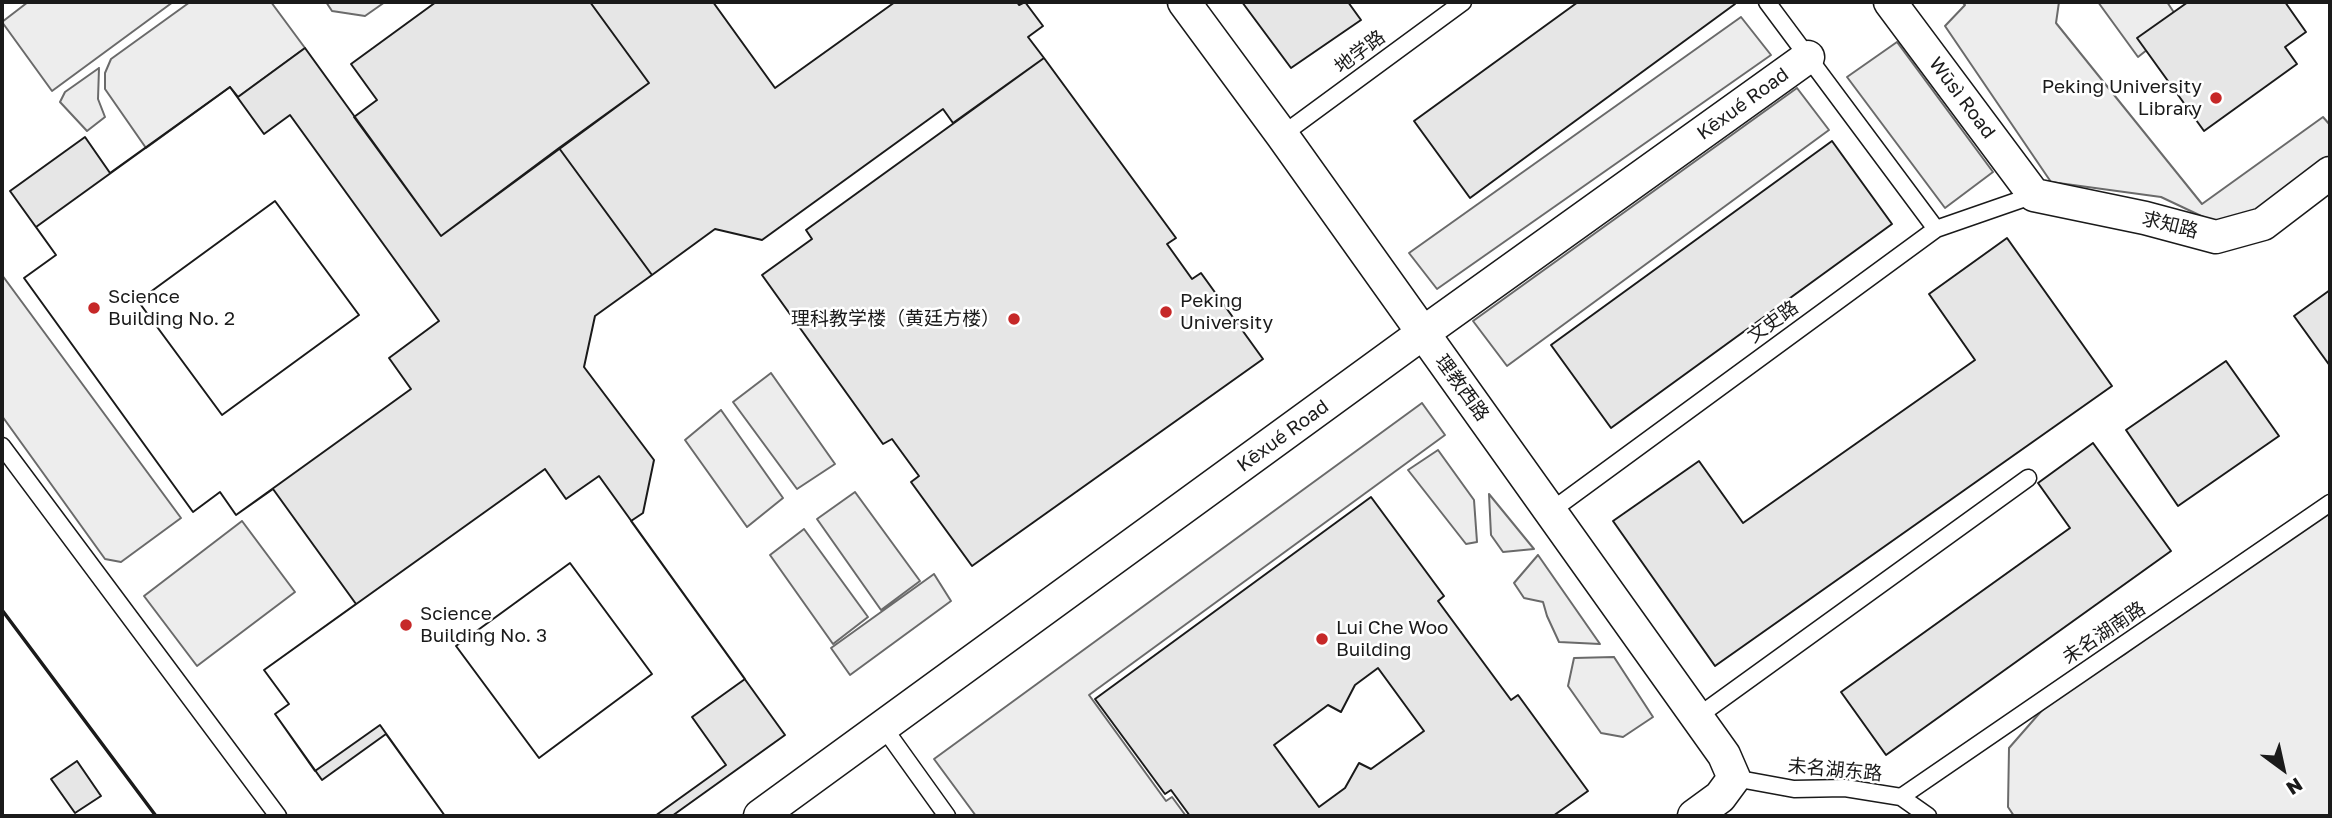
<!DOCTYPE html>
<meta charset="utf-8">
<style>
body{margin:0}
#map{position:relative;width:2332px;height:818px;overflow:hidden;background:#fff;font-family:"Golos Text",sans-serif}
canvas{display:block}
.frame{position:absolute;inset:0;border:4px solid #1a1a1a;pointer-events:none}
.north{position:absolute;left:2248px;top:734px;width:70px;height:70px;-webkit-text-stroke:5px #fff;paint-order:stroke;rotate:147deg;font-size:19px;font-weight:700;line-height:28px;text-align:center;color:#1a1a1a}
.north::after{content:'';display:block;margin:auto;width:24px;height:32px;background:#1a1a1a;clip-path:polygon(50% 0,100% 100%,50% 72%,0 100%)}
</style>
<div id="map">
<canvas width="2332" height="818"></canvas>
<div class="frame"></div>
<div class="north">N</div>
</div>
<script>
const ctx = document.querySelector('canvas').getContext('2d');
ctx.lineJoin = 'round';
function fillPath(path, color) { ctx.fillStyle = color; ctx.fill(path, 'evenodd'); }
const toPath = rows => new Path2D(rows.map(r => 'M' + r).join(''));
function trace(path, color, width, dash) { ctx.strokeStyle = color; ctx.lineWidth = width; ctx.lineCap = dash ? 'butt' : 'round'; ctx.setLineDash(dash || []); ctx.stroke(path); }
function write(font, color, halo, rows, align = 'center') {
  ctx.font = font + ' "Golos Text","Noto Sans SC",sans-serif'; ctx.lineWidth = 5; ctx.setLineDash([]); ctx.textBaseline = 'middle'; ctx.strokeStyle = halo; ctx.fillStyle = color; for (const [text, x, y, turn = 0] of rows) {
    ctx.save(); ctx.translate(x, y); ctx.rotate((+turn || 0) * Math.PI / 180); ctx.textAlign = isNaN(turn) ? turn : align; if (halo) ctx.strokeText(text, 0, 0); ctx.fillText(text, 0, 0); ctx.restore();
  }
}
const built = toPath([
 [28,2,173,2,52,91,2,22,28,2],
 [190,2,271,2,305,48,238,97,230,87,146,148,105,89,105,73,111,59,190,2],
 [326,2,385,2,365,16,332,11,326,2],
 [1962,2,2059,2,2056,23,2202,204,2323,117,2330,125,2330,158,2260,209,2214,222,2161,197,2051,182,1945,26,1965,5,1962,2],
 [2098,2,2167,2,2181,23,2138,57,2098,2],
 [1741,17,1771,55,1437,289,1409,253,1741,17],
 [1897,42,1993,172,1945,208,1847,77,1897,42],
 [99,68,98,99,105,117,87,131,60,102,65,92,99,68],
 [1797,88,1829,130,1507,366,1473,321,1797,88],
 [2,275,181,518,121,562,105,559,2,416,2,275],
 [771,373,835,464,797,489,733,402,771,373],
 [1422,403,1445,435,1089,695,1166,801,1172,797,1186,816,976,816,934,759,1422,403],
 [721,410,783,498,747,527,685,440,721,410],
 [1438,450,1474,500,1477,542,1466,544,1408,470,1438,450],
 [855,492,920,581,881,610,817,519,855,492],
 [1489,494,1534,549,1503,552,1491,535,1489,494],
 [2330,503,2330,816,2014,816,2008,807,2009,748,2051,700,2125,654,2233,572,2330,503],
 [242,521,295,592,197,666,144,596,242,521],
 [804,529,868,617,833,644,770,555,804,529],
 [1538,555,1600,644,1559,642,1547,616,1543,602,1524,598,1514,583,1538,555],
 [934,574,951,601,850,675,831,648,934,574],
 [1614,657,1653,717,1623,737,1601,733,1568,686,1574,658,1614,657]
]);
fillPath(built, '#ededed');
trace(built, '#6a6a6a', 2);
const building = toPath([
 [436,2,590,2,649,83,441,236,354,117,377,100,351,64,436,2],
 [590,2,713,2,775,88,895,2,1017,2,1019,5,1025,2,1043,26,1028,37,1044,58,953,123,943,109,762,240,715,229,652,275,559,148,649,83,590,2],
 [1242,2,1348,2,1361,20,1291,68,1242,2],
 [1578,2,1734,2,1735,4,1470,198,1414,121,1578,2],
 [2188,2,2285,2,2306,32,2285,47,2297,64,2204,131,2137,38,2188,2],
 [305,48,441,236,559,148,652,275,595,316,584,367,654,460,643,513,631,521,785,735,672,816,445,816,386,734,322,780,275,714,289,704,264,670,356,604,273,489,236,515,220,492,193,512,24,278,56,255,10,191,85,137,110,173,230,87,238,97,305,48],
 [275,201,359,315,222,415,138,301,275,201],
 [570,563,652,674,539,758,456,646,570,563],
 [1044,58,1176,238,1167,244,1192,279,1201,273,1263,359,972,566,911,482,919,476,892,439,883,444,762,275,812,239,806,230,1044,58],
 [230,87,264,134,290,115,439,321,389,358,411,389,236,515,220,492,193,512,24,278,56,255,36,227,230,87],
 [275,201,359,315,222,415,138,301,275,201],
 [1832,141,1892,224,1611,428,1551,345,1832,141],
 [2007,238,2112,386,1715,666,1613,521,1699,461,1743,523,1975,360,1929,294,2007,238],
 [2330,290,2330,366,2294,316,2330,290],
 [2226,361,2279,436,2178,506,2126,430,2226,361],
 [2093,443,2171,551,1886,755,1841,692,2070,528,2038,483,2093,443],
 [545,469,566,499,599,476,745,679,692,717,726,765,655,816,445,816,380,725,315,771,275,714,289,704,264,670,545,469],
 [570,563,652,674,539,758,456,646,570,563],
 [1371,497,1444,596,1438,601,1511,700,1518,695,1588,791,1553,816,1190,816,1171,790,1165,794,1095,699,1371,497],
 [1378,668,1424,731,1371,769,1359,763,1345,788,1319,807,1274,745,1328,705,1341,712,1355,685,1378,668],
 [77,761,101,796,75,813,51,779,77,761]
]);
fillPath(building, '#e6e6e6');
trace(building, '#1a1a1a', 2);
const service = toPath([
 [1767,2,1936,229],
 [1282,135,1463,2],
 [2,446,278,816],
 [1551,511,1936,229,2034,195],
 [1697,717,2028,478],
 [884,728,947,816],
 [1734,778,1794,789,1845,788,1901,797,1928,816],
 [1901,797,2330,503]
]);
const minor = toPath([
 [1184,2,1282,135,1724,755,1734,778,1720,797,1694,816],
 [1890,2,2034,195,2145,218,2216,237,2263,224,2330,173],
 [760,816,1423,333,1808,57]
]);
trace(service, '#1a1a1a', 19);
trace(minor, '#1a1a1a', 35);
trace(service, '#fff', 16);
trace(minor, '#fff', 32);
trace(toPath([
 [2,610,156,816]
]), '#1a1a1a', 3.5);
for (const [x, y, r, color] of [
 [2216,98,7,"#c62828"],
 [94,308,7,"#c62828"],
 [1166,312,7,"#c62828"],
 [1014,319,7,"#c62828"],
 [406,625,7,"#c62828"],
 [1322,639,7,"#c62828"]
]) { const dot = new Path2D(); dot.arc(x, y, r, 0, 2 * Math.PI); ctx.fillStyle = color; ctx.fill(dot); trace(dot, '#fff', 2.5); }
write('19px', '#1a1a1a', '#fff', [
 ["地学路",1360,52,-37],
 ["Wūsì Road",1962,98,53],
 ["Kēxué Road",1743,104,-36],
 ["求知路",2170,225,14],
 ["文史路",1773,322,-36],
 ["理教西路",1462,388,54],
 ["Kēxué Road",1283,436,-36],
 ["未名湖南路",2104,633,-34],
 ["未名湖东路",1835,770,5]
]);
write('19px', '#1a1a1a', '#fff', [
 ["Peking University",2202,87,"right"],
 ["Library",2202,109,"right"],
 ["Science",108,297],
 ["Building No. 2",108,319],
 ["Peking",1180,301],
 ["University",1180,323],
 ["理科教学楼（黄廷方楼）",1000,319,"right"],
 ["Science",420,614],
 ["Building No. 3",420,636],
 ["Lui Che Woo",1336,628],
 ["Building",1336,650]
], 'left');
</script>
